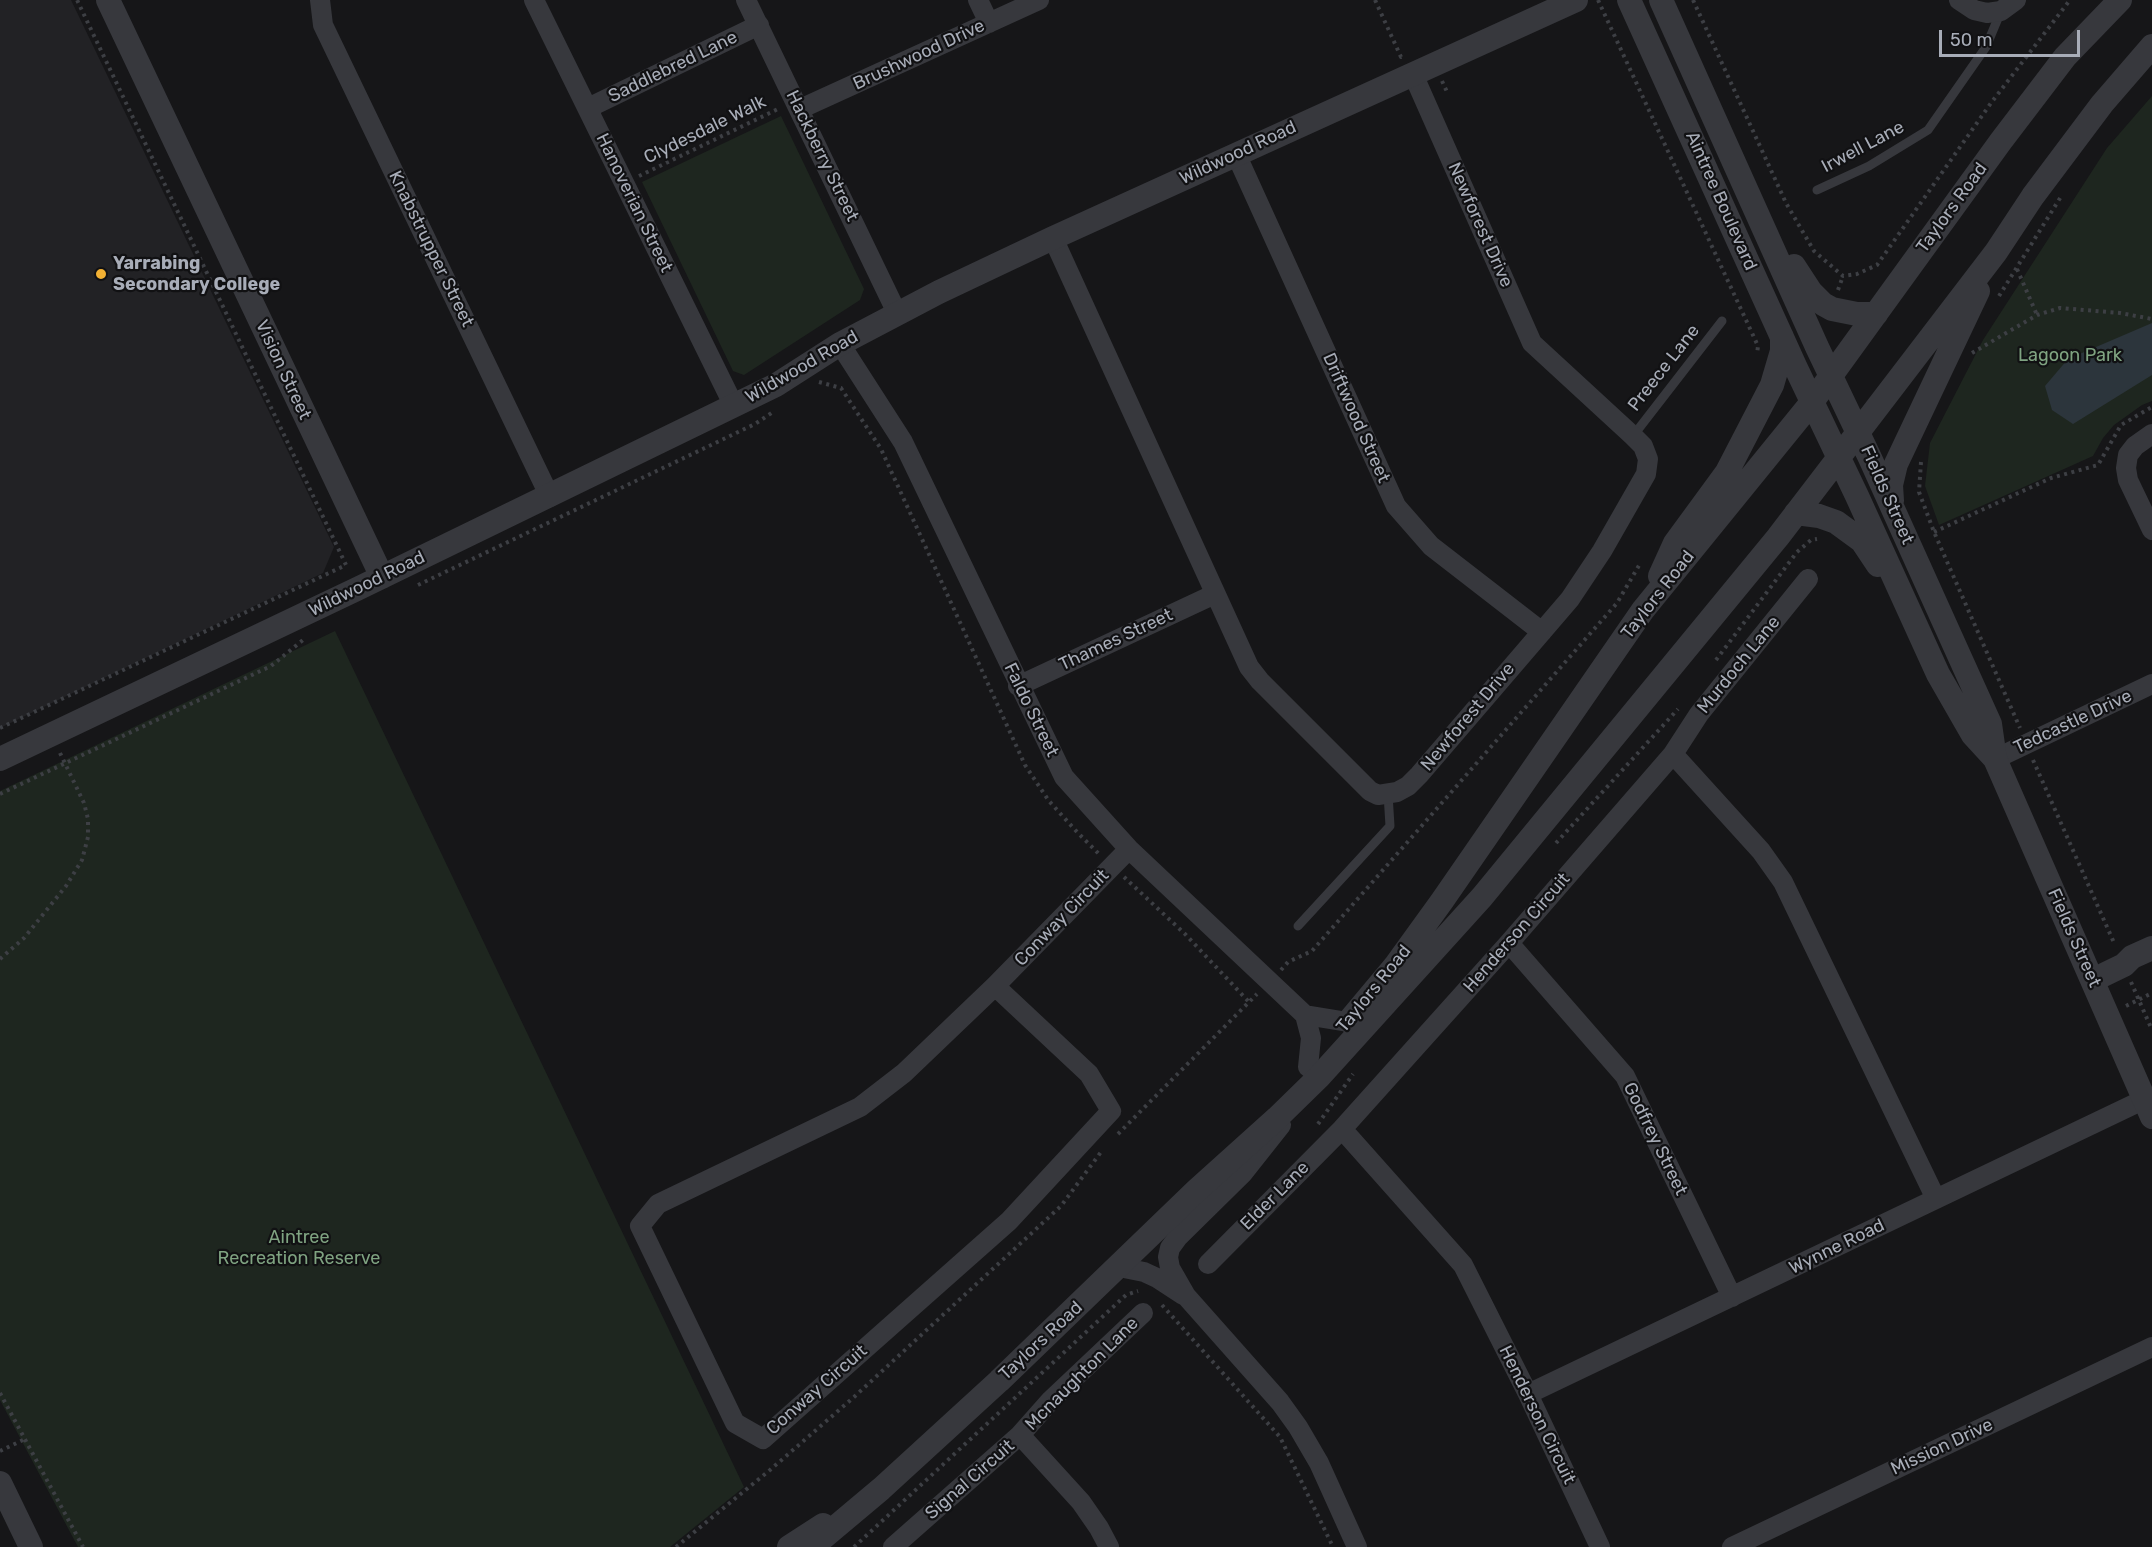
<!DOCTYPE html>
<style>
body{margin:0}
#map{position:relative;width:2152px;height:1547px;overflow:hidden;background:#161618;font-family:Rubik,sans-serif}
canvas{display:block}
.scale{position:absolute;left:1939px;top:30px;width:141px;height:27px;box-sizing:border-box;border:3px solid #a8adb8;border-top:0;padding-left:8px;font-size:18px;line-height:21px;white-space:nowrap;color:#a8adb8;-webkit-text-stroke:4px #111113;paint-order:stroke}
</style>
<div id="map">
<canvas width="2152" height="1547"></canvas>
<div class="scale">50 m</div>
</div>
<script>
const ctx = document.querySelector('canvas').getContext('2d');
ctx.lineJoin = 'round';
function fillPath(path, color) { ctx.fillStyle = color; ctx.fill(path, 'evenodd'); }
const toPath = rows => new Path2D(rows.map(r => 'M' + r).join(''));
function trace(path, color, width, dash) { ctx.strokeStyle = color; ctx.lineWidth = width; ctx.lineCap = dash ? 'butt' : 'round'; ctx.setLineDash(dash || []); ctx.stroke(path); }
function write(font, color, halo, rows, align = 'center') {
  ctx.font = font + ' Rubik,sans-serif'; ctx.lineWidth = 4.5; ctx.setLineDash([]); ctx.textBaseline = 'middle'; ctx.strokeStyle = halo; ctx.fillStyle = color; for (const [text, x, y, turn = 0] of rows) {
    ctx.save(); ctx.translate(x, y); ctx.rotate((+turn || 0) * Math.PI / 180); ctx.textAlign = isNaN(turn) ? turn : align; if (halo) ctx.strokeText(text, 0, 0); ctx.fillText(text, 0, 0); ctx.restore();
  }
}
fillPath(toPath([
 [0,0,71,0,334,547,323,573,0,728]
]), '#222225');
fillPath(toPath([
 [2152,96,2152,401,2142,405,2114,425,2103,438,2093,456,1939,525,1925,486,1930,443,1983,340,2107,148],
 [781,116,864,289,860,300,744,375,733,371,642,182],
 [335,631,744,1487,670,1547,78,1547,0,1400,0,791]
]), '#1e261f');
fillPath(toPath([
 [2152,323,2152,375,2073,424,2052,410,2045,386,2068,359]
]), '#2c353c');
trace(toPath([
 [1375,0,1401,57,1403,56],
 [1598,0,1758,346,1757,354],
 [1693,0,1786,203,1814,251,1843,276,1857,274,1877,265,1991,103,2070,0],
 [1442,81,1448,94],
 [639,176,778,109],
 [2017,269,2037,315],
 [1838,290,1843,276],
 [1999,296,2062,195],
 [1972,353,2037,315,2060,308,2120,313,2152,319],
 [819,382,841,388,881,449,1025,765,1049,801,1077,832,1099,854],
 [1921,462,1919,492,1934,532,2020,728],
 [1934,532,2051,478,2098,465,2121,425,2152,407],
 [418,585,755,424,773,412],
 [1716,660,1797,552,1811,540,1817,539],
 [0,728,346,565,77,0],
 [2033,760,2115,945],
 [0,794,271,666,303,640],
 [1556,843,1678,709],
 [1124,877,1185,934,1249,1002],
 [0,959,24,938,66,886,82,860,88,837,88,819,84,803,60,753],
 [1281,970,1288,962,1312,951,1617,603,1641,562],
 [2131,982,2152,1030],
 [2126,1006,2152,993],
 [1318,1124,1353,1074],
 [1118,1134,1257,994],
 [1162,1305,1280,1437,1333,1547],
 [0,1393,83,1547],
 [0,1451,25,1439],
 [676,1547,770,1470,854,1397,1061,1206,1101,1152],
 [854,1547,1126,1295,1138,1291]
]), '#3d3f44', 4, [3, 4.5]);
trace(toPath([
 [1817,190,1869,166,1928,130,1986,47,2001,11],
 [1633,436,1722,321],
 [1298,926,1390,826,1388,794]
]), '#37383d', 9);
trace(toPath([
 [320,0,323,25,550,497],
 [534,0,734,406],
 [746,0,897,313],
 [978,0,989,23],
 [1959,0,1974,10,1987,13,2001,11,2016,0],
 [588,108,759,25],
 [800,109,1039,0],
 [1236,154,1396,506,1431,546,1542,632],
 [1053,238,1249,667,1260,681,1370,791,1378,795,1397,792,1408,786,1419,775,1570,599,1602,551,1646,474,1648,459,1643,446,1633,436,1532,343,1413,74],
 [840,344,903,442,1064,777,1129,849,1305,1015],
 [2152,434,2135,446,2128,455,2126,468,2128,480,2152,530],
 [1018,686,1215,594],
 [1673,754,1699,714,1808,579],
 [1995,759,2152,684],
 [1509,943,1625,1076,1732,1297],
 [995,986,1089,1074,1111,1111,1009,1221,763,1439,735,1423,640,1226,658,1204,860,1107,904,1073,995,986,1129,849],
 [1305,1015,1311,1038,1308,1067],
 [1305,1015,1348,1022],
 [1281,1125,1243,1173,1178,1237,1170,1248,1168,1257,1170,1268,1186,1296,1280,1402,1298,1427,1319,1463,1357,1547],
 [1208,1264,1342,1129],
 [1119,1267,1144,1272,1157,1278,1183,1295],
 [1528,1394,2145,1099],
 [1020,1435,1051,1400,1143,1313],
 [893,1547,1020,1435,1081,1502,1099,1528,1109,1547],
 [1600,1547,1528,1394,1463,1265,1342,1129,1509,943,1673,754,1761,851,1783,882,1936,1199],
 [1732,1547,2152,1347]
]), '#37383d', 20);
trace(toPath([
 [108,0,382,577],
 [1629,0,1795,366,1857,496,1938,674,1973,735,1995,759],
 [1661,0,1817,347,1870,458,1990,724,1995,759,2152,1117],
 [1794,266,1811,292,1823,304,1832,309,1857,314,1876,314],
 [1892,501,1891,485,1896,464,1978,291],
 [1796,513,1819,516,1836,522,1862,541,1878,565],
 [1660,576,1675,543,1727,472,1772,385,1782,351,1782,337],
 [0,759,357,589,776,385,840,344,939,292,1053,238,1576,0],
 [2093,980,2124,965,2132,957,2152,948],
 [1349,1021,1395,966,1442,901,1643,610,1812,402,2001,141,2065,57,2120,0],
 [0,1483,31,1547],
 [789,1547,823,1525],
 [812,1547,881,1489,999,1381,1197,1190,1277,1118,1319,1077,1482,897,1778,537,1996,252,2033,196,2102,104,2152,46]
]), '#37383d', 24);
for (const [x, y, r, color] of [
 [101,274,6,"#f2b134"]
]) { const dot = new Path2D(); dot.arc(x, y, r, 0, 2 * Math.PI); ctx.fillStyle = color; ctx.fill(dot); trace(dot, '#111113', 2); }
write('18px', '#a8adb8', '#111113', [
 ["Brushwood Drive",919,55,-25],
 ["Saddlebred Lane",673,67,-26],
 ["Clydesdale Walk",705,130,-26],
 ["Irwell Lane",1863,147,-28],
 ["Wildwood Road",1238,153,-25],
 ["Hackberry Street",822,156,64],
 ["Aintree Boulevard",1721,201,66],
 ["Hanoverian Street",634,203,64],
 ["Taylors Road",1952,208,-54],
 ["Newforest Drive",1480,225,66],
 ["Knabstrupper Street",431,249,64],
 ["Wildwood Road",802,367,-30],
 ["Preece Lane",1664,368,-52],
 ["Vision Street",283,370,65],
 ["Driftwood Street",1356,418,66],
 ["Fields Street",1887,495,66],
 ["Wildwood Road",367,584,-26],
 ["Taylors Road",1658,595,-52],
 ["Thames Street",1116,640,-25],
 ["Murdoch Lane",1739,665,-51],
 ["Faldo Street",1031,710,64],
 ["Newforest Drive",1468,717,-50],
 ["Tedcastle Drive",2073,722,-25],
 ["Conway Circuit",1062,918,-46],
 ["Henderson Circuit",1517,933,-49],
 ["Fields Street",2074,938,66],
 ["Taylors Road",1374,989,-51],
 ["Godfrey Street",1655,1139,64],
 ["Elder Lane",1275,1196,-45],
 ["Wynne Road",1837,1247,-26],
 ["Taylors Road",1041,1341,-43],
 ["Mcnaughton Lane",1082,1374,-45],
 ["Conway Circuit",817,1390,-41],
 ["Henderson Circuit",1537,1415,64],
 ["Mission Drive",1942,1447,-25],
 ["Signal Circuit",970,1480,-41]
]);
write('bold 18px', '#a8adb8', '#111113', [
 ["Yarrabing",113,264],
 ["Secondary College",113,285]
], 'left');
write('18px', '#7fa381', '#111113', [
 ["Lagoon Park",2070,356],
 ["Aintree",299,1238],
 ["Recreation Reserve",299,1259]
]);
</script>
